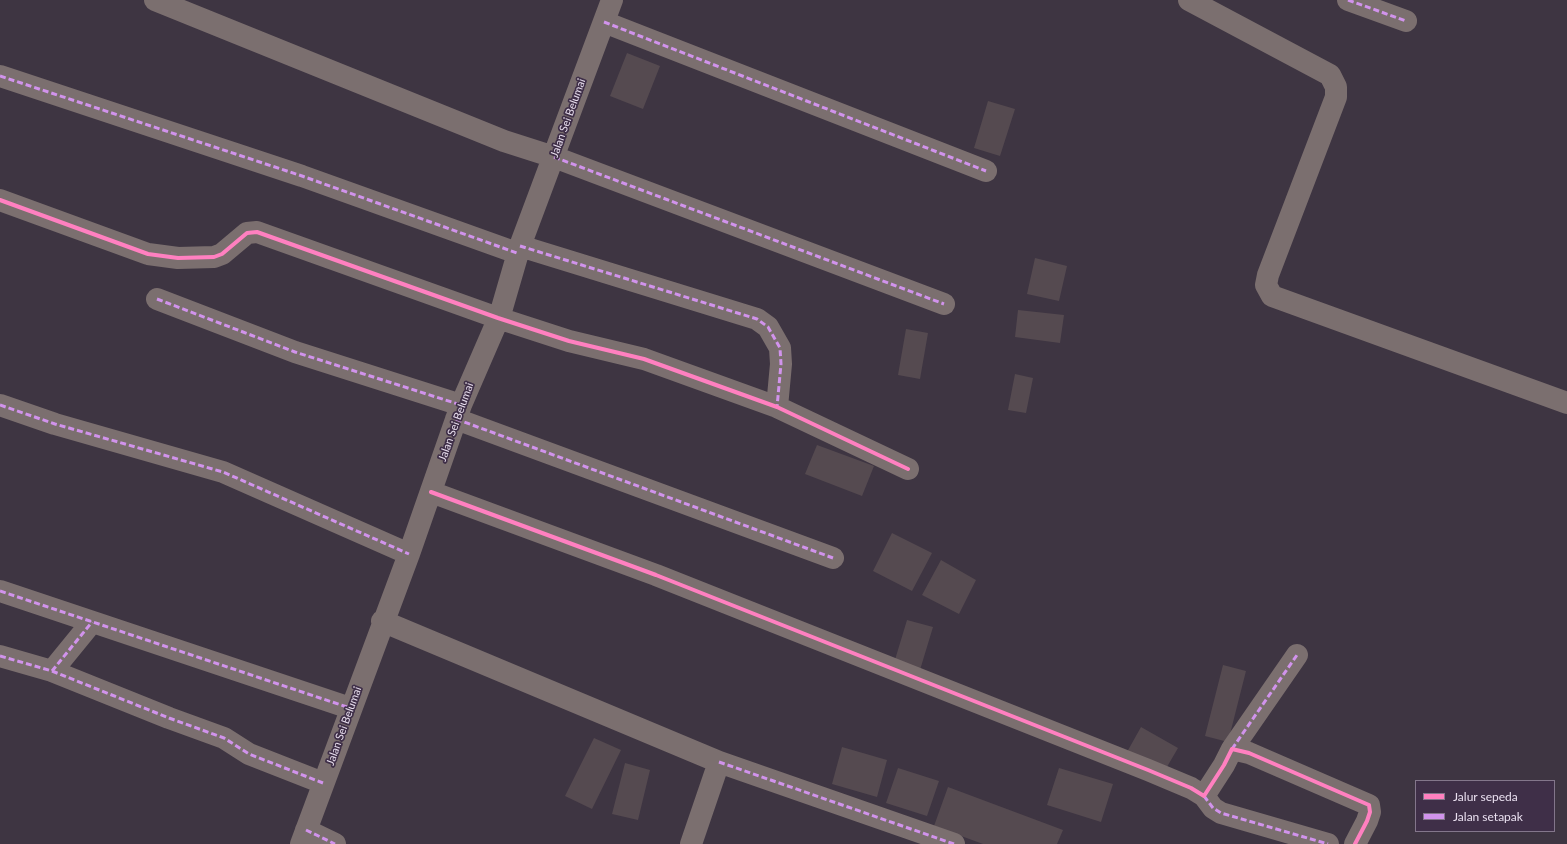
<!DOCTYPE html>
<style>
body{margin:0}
#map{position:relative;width:1567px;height:844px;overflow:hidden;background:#3e3542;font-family:Lato,sans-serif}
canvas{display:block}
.legend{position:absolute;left:1415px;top:780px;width:140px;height:52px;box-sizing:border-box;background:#3f2f48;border:1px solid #83768b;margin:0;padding:5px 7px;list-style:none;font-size:12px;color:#eae0f0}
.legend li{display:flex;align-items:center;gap:8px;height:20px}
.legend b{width:20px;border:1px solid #83768b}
</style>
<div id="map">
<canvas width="1567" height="844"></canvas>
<ul class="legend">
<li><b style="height:5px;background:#ff80c0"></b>Jalur sepeda</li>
<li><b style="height:5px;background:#d193ec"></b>Jalan setapak</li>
</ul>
</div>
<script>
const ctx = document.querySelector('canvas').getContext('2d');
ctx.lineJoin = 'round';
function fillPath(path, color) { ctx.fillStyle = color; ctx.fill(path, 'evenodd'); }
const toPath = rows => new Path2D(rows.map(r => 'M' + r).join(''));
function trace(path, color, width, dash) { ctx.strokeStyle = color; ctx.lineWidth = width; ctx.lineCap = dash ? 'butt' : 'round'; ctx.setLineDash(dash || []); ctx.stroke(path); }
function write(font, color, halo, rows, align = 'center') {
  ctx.font = font + ' Lato,sans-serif'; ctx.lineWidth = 3.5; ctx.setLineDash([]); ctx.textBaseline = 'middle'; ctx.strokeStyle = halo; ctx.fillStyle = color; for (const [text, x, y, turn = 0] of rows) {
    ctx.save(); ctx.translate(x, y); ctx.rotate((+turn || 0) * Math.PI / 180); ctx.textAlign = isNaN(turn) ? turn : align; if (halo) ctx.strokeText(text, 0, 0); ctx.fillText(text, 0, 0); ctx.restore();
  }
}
fillPath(toPath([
 [627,53,660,66,643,109,610,96],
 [988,101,1015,109,1000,156,974,148],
 [1035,258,1067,266,1059,301,1027,294],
 [1018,310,1064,315,1060,343,1015,337],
 [906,329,928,333,920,379,898,375],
 [1015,374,1033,378,1026,413,1008,410],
 [817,445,874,466,862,496,805,474],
 [892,533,932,553,912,591,873,571],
 [941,560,976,580,959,614,922,595],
 [907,620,933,627,920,670,894,663],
 [1223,665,1246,671,1228,742,1205,736],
 [1141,727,1178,748,1164,772,1127,752],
 [594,738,621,750,592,809,565,796],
 [842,747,887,760,877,797,832,784],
 [625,763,650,770,638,820,612,814],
 [898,768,939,781,927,816,886,803],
 [1059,768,1113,784,1101,822,1047,805],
 [948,787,1063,830,1057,844,983,844,934,826]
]), '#554a50');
trace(toPath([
 [155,0,504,141,554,157,944,304],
 [1189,0,1330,75,1336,87,1336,97,1268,275,1266,285,1272,296,1567,403],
 [1348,0,1406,21],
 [604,22,986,171],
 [0,76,302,176,517,253],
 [0,200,148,254,178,258,214,257,222,254,247,233,257,232,498,318,569,341,644,359,777,407,908,469],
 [520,246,757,319,768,327,780,348,781,364,777,407],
 [157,299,295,352,461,405],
 [0,405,55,424,223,472,409,554],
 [456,419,833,558],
 [431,492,656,575,1148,770,1191,788,1204,796,1224,765,1232,749,1249,753,1369,805,1370,812,1367,821,1355,844],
 [0,591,350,708],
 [382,621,719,762,954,844],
 [0,656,52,671,92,622],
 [52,671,169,718,224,738,249,754,323,783],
 [1232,749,1297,655],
 [1204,796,1213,808,1221,813,1328,844],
 [306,830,335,844],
 [301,844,409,554,461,405,500,315,520,246,612,0],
 [691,844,719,762]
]), '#7b6f6f', 22);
trace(toPath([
 [1348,0,1406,21],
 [604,22,986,171],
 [0,76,302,176,517,253],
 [554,157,944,304],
 [520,246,757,319,768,327,780,348,781,364,777,407],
 [157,299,295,352,461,405],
 [0,405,55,424,223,472,409,554],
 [456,419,833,558],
 [0,591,350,708],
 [0,656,52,671,92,622],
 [52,671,169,718,224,738,249,754,323,783],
 [1232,749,1297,655],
 [719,762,954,844],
 [1204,796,1213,808,1221,813,1328,844],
 [306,830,335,844]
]), '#d193ec', 3, [6, 3]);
trace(toPath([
 [0,200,148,254,178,258,214,257,222,254,247,233,257,232,498,318,569,341,644,359,777,407,908,469],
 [431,492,656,575,1148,770,1191,788,1204,796,1224,765,1232,749,1249,753,1369,805,1370,812,1367,821,1355,844]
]), '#ff80c0', 4);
write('11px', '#eae0f0', '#3f2f48', [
 ["Jalan Sei Belumai",568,118,-70],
 ["Jalan Sei Belumai",456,422,-70],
 ["Jalan Sei Belumai",344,726,-70]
]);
</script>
